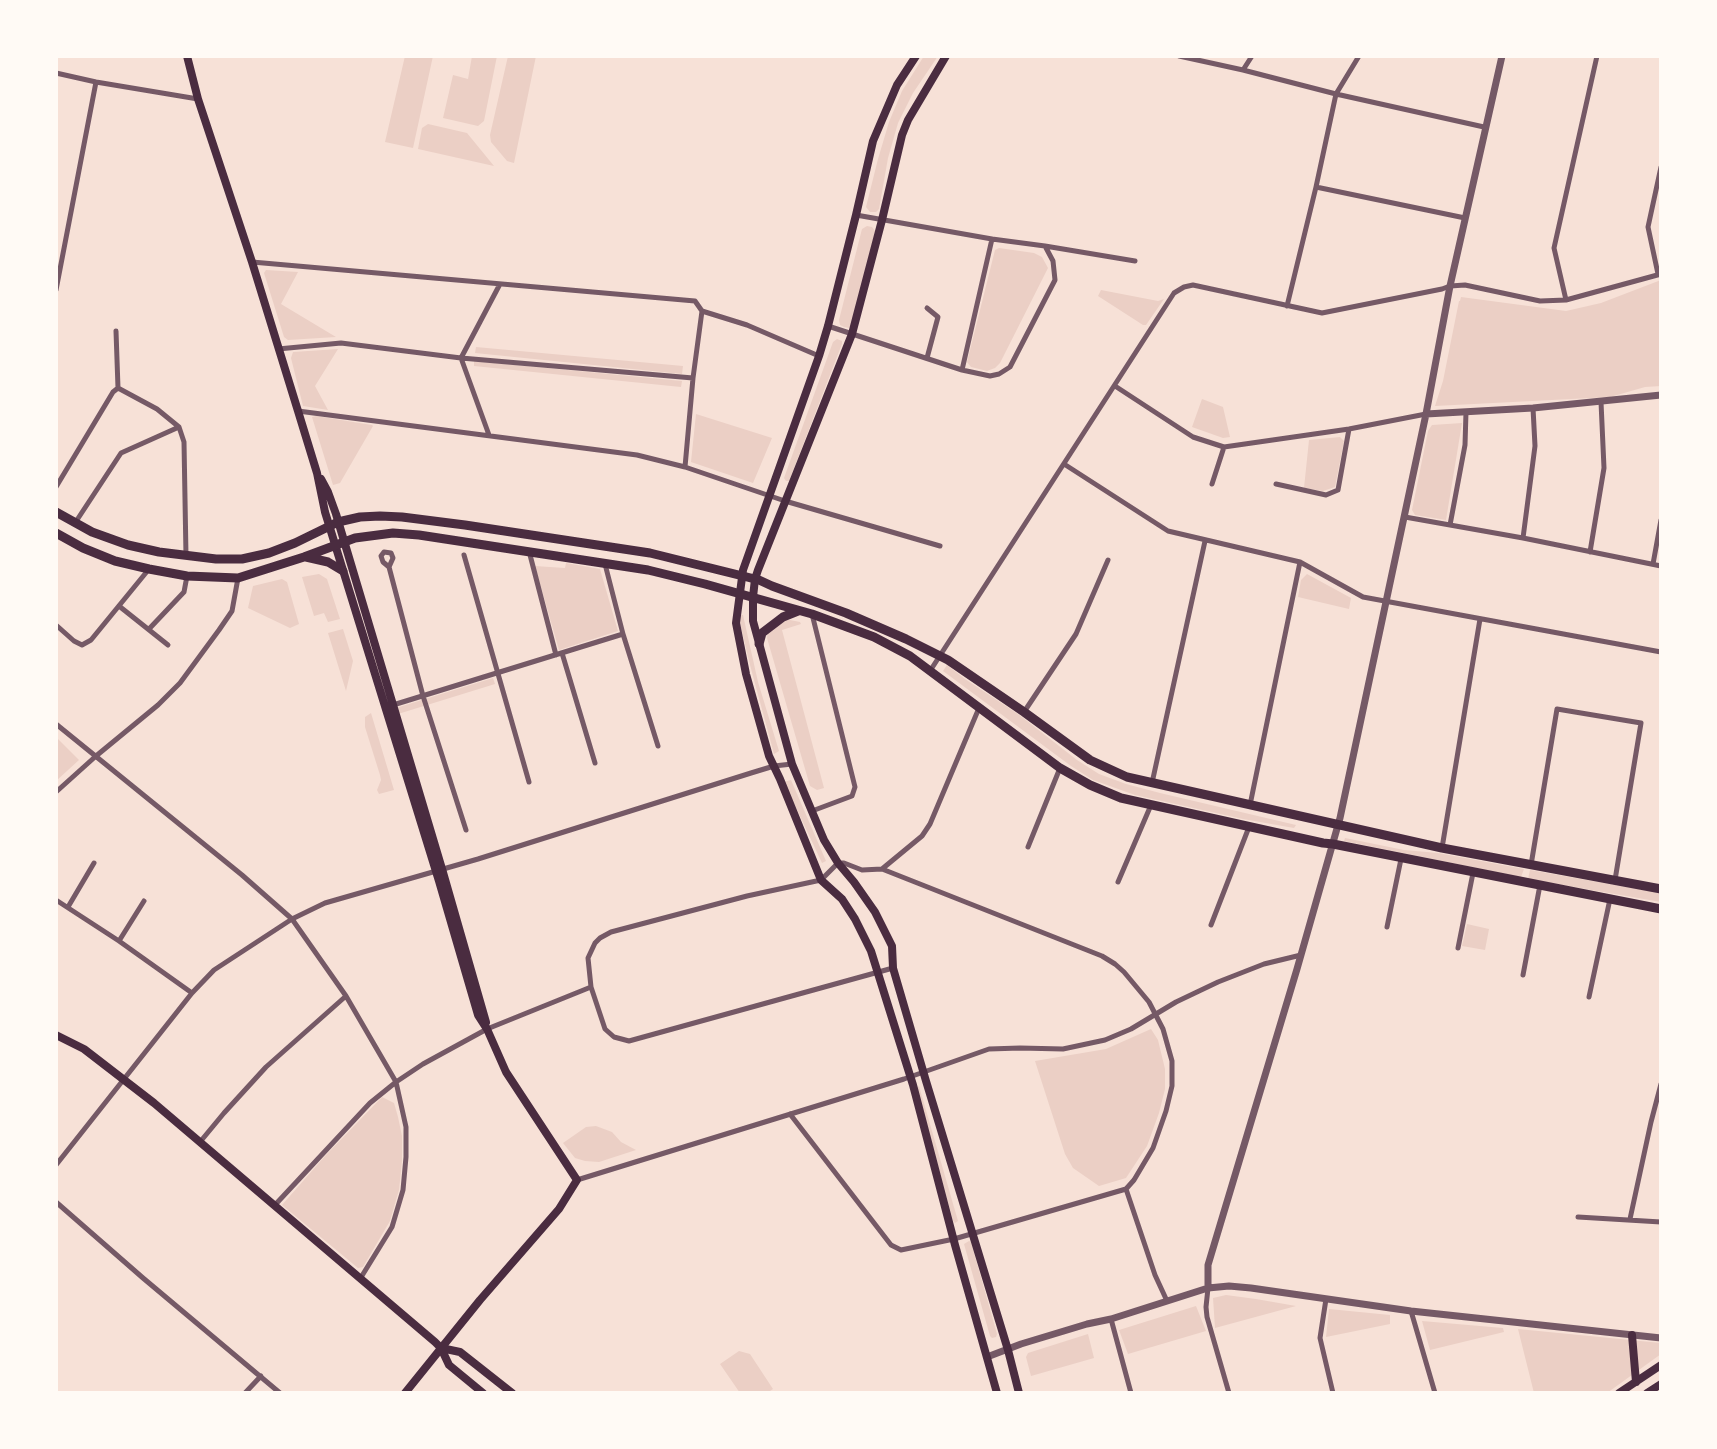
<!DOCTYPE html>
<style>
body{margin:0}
#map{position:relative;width:1717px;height:1449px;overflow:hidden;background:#f7e1d7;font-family:"PT Sans",sans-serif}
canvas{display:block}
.frame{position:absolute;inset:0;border:58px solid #fffaf5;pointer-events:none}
</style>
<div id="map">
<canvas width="1717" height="1449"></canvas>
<div class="frame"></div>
</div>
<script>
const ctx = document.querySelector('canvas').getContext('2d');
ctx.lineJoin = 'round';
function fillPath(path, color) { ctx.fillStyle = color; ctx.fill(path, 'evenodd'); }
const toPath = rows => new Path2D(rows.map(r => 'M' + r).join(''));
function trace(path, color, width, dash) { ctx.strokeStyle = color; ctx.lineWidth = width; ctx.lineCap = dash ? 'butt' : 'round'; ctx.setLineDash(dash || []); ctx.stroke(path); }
fillPath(toPath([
 [405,56,433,56,413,148,385,142],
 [472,56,497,56,484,121,478,126,443,118,453,75,468,79],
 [508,56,536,56,514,163,507,161,491,142,490,135],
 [924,56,938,56,913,93,898,123,888,158,879,209,876,212,870,212,866,207,878,159,889,122,902,91],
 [428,124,467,133,494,166,418,149,422,128],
 [867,226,872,227,875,231,853,323,849,328,844,327,840,325,839,320,862,229],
 [999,248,1034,253,1042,257,1048,268,1000,363,995,368,987,371,971,367,967,362,995,250],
 [266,270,298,272,281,304,336,337,288,340,284,337,264,273],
 [1661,280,1661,386,1645,387,1610,397,1435,406,1443,381,1459,301,1460,301,1461,297,1566,311,1601,303],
 [1101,290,1158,301,1164,299,1146,325,1143,325,1098,296],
 [837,339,842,341,842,344,789,481,786,481,784,478,833,342],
 [476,347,683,366,682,374,475,353],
 [338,349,315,386,328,410,303,406,291,358,293,352],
 [474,361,682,381,681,387,474,366],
 [1202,399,1223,407,1230,437,1223,438,1192,427],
 [696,414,772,438,753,483,691,462],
 [316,416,372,425,373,426,340,483,333,485,312,417],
 [1462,423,1446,520,1415,515,1412,510,1428,431,1432,425],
 [1340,437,1344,441,1335,487,1323,491,1304,488,1309,440],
 [566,563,600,569,618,631,559,650,535,566,565,568],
 [319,574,327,579,340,619,328,622,324,613,314,616,302,577],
 [1307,574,1351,598,1349,609,1298,597,1301,580],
 [282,579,287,582,299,624,290,628,248,608,253,586],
 [738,615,743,615,758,682,779,751,774,754,750,665],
 [785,619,800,622,801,624,782,630,824,788,817,790,810,786,767,638,768,630],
 [343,629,353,661,346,691,328,633],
 [947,665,965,679,1018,714,1077,760,1099,774,1126,784,1160,793,1296,825,1294,828,1243,819,1135,795,1093,780,1071,766,943,671],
 [493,678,495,684,398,714,396,708],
 [371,713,394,790,379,794,377,790,381,780,380,775,365,727,365,717],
 [57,738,79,760,56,781,56,739],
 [791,780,826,861,822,863,784,782],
 [1345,838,1404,850,1438,853,1524,869,1521,877,1344,841],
 [1530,870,1661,893,1661,902,1528,879],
 [1467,924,1489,929,1485,950,1462,946],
 [1151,1029,1158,1040,1165,1069,1165,1089,1159,1113,1147,1146,1126,1178,1099,1186,1073,1168,1065,1154,1035,1061,1106,1049],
 [919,1086,958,1221,955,1223,953,1221,917,1088],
 [382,1097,394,1103,398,1117,402,1136,402,1161,399,1190,390,1221,363,1267,358,1268,282,1205,325,1156],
 [596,1126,612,1132,621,1142,636,1150,599,1162,585,1161,575,1158,563,1143,586,1127],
 [969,1241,971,1242,997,1334,996,1337,992,1338,990,1336,964,1244],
 [1226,1295,1256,1299,1296,1306,1215,1328,1213,1298],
 [1196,1306,1206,1331,1128,1354,1119,1330],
 [1329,1309,1390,1315,1390,1324,1326,1337],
 [1422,1321,1503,1328,1504,1332,1430,1350],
 [1518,1329,1661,1343,1661,1354,1607,1393,1534,1393],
 [1088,1334,1094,1358,1031,1376,1026,1357,1028,1353],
 [739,1351,750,1354,773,1389,767,1393,740,1393,720,1364]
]), '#ebcfc5');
trace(toPath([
 [1179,56,1243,70,1336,94,1484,127],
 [1243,70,1252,56],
 [56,73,96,82,198,99],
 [1316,187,1465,218],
 [856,215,992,239,1045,246,1135,261],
 [252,262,695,301,702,311,747,325,819,356],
 [1658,274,1648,227,1661,167],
 [56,290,96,82],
 [1566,300,1554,248,1597,56],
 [1287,306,1316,187,1336,94,1359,56],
 [927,308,938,317,927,358],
 [828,326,962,370,990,376,999,374,1010,367,1055,280,1053,261,1045,246],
 [116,331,118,388],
 [278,349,341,343,461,358,693,378],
 [962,370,992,239],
 [1115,386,1193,437,1224,447,1349,429,1426,414],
 [298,411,637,455,685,467,785,501,940,546],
 [489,435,461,358,500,284],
 [1064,464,1168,531,1300,562,1363,597,1661,652],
 [685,467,693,378,702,311],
 [1212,484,1224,447],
 [1276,484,1326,495,1338,490,1349,429],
 [56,487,113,392,118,388,157,409,179,427,184,442,186,556],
 [1405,517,1523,538,1661,566],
 [75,523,121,453,179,427],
 [1450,525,1465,445,1466,412],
 [1523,538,1535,446,1533,408],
 [529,551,556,655],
 [1590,552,1604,468,1601,402],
 [464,555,529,782],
 [605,564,623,634,658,746],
 [1653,564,1661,520],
 [389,567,393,558,391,553,384,552,381,556,383,562,389,567,423,696,466,830],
 [119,606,168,645],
 [812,614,855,787,852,796,812,811],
 [56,625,74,641,82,645,91,640,149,569],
 [149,629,184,592,187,576],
 [562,653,595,763],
 [930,671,1174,293,1184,287,1193,285,1322,313,1442,289,1450,286,1465,285,1540,301,1566,300,1661,274],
 [393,705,623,634],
 [1024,712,1076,634,1108,560],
 [56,724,242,875,292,919,346,996,396,1082,406,1127,406,1157,403,1190,392,1227,360,1279],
 [1152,783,1205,541],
 [56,792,96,756,158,705,180,683,219,630,232,611,238,578],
 [1250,805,1300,562],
 [1028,847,1060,768],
 [1442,848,1480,619],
 [1531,865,1557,709,1641,723,1615,880],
 [882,869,922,836,930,824,979,708],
 [1118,882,1151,805],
 [56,900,119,941,192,993],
 [68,907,94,863],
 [1211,925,1249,827],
 [1387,927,1401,859],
 [119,941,144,901],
 [1458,948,1473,873],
 [1523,975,1540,885],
 [1589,997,1610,899],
 [790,1114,891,1245,901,1250,954,1239,1126,1189,1134,1180,1153,1148,1166,1111,1172,1086,1172,1061,1163,1029,1149,1002,1124,972,1115,964,1102,956,882,869,862,870,844,863,838,863,821,880,747,896,611,932,600,938,595,943,588,958,591,987,605,1029,614,1037,629,1041,893,968],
 [200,1142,224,1113,266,1067,346,996],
 [56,1165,192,993,214,970,292,919,325,903,478,859,751,773,774,766,792,764],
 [577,1180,904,1079,989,1049,1020,1048,1063,1049,1105,1040,1131,1029,1176,1002,1218,982,1264,964,1301,955],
 [1126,1189,1155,1275,1167,1301],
 [56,1202,143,1278,280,1393],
 [274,1206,370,1103,396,1082,423,1064,487,1029,591,987],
 [1578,1217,1661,1222],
 [1630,1219,1651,1122,1661,1084],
 [1208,1288,1206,1307,1207,1317,1229,1393],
 [1326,1299,1320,1338,1333,1393],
 [1411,1311,1435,1393],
 [1111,1319,1131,1393],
 [245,1393,261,1376]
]), '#755966', 5);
trace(toPath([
 [1426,414,1533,408,1661,395],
 [1208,1288,1208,1265,1297,969,1340,818,1426,414,1450,286,1502,56],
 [987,1357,1021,1344,1087,1324,1111,1319,1208,1288,1229,1286,1251,1288,1411,1311,1661,1338]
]), '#755966', 7);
trace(toPath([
 [187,56,198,99,252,262,298,411,317,473,325,512,439,881,478,1015,487,1029,506,1072,577,1180,559,1209,480,1300,405,1393],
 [916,56,897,85,873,141,856,215,828,326,819,356,743,570,736,623,746,674,769,756,780,779,821,880,842,899,855,919,871,951,913,1085,955,1245,997,1393],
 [946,56,908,120,902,135,882,220,852,334,758,570,755,579,753,597,753,621,792,764,824,840,838,863,854,882,875,912,892,946,893,968,926,1081,1008,1350,1019,1393],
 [321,479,328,492,336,514,442,869,486,1022],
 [56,1035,84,1049,154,1103,435,1342,441,1348,449,1365,483,1393],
 [1632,1335,1636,1382],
 [441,1348,460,1352,512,1393],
 [1619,1393,1661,1365],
 [1647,1393,1661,1384]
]), '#4a2c40', 8);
trace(toPath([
 [56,512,92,532,128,545,159,552,216,559,242,559,269,553,295,543,338,522,360,517,380,516,402,517,465,525,650,553,759,580,772,586,846,613,906,639,948,660,1024,712,1090,760,1127,777,1442,848,1661,889],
 [56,533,83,548,115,561,149,569,187,576,238,578,304,557,355,538,393,533,419,535,648,570,705,584,812,614,874,637,910,656,1060,768,1090,785,1121,798,1323,843,1333,844,1661,909],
 [306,557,328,562,343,571],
 [759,644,762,633,783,617,798,611]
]), '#4a2c40', 9);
</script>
